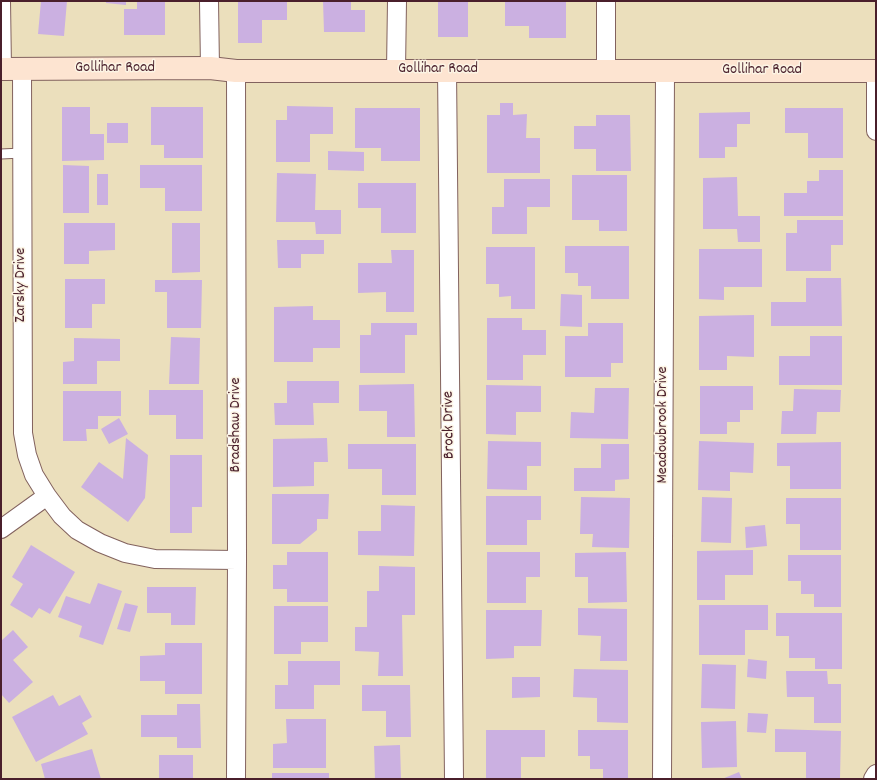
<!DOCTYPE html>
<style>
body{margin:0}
#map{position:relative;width:877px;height:780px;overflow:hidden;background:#ebdfbc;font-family:Dekko,sans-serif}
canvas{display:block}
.frame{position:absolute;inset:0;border:2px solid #4a1f2b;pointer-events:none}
</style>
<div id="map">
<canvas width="877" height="780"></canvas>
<div class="frame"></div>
</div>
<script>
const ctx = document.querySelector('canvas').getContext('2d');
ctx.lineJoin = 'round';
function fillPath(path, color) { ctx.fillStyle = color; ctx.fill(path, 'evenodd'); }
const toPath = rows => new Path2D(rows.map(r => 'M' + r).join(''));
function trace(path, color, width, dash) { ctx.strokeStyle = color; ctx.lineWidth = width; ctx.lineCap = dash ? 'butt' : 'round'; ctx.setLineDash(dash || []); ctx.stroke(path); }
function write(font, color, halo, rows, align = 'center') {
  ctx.font = font + ' Dekko,sans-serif'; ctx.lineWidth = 3; ctx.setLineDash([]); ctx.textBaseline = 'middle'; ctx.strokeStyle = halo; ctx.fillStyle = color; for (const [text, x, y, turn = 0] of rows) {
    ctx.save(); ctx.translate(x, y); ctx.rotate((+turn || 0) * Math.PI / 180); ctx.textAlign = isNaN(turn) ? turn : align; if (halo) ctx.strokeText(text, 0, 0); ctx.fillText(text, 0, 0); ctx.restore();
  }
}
fillPath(toPath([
 [41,1,67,1,64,36,38,34],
 [106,1,126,1,126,5,106,3],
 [137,1,165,1,165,35,124,35,124,9,137,9],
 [238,1,287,1,287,20,262,20,262,43,238,43],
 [323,1,351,1,351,10,365,10,365,32,324,32],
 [438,1,468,1,468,37,438,37],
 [529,1,566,1,566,38,529,38,529,26,505,26,505,2,529,2],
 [500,103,513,103,513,115,527,114,526,138,540,138,540,173,487,173,487,115,500,115],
 [287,106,333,107,333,134,310,134,310,162,276,162,276,120,287,120],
 [62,107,90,107,90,134,104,134,104,160,62,161],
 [151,107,203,107,203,158,164,158,164,145,151,145],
 [355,108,420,108,420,161,381,161,381,148,355,148],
 [785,108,843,108,843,158,808,158,808,133,785,133],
 [750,112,750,124,737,124,737,147,725,147,725,158,699,158,699,113],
 [596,115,630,115,631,171,596,171,596,149,574,149,574,126,596,126],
 [107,123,128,123,128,143,107,143],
 [328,151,364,152,364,171,328,170],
 [63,165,89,166,89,213,63,213],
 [140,165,202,165,202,211,165,211,165,188,140,188],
 [819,170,843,170,843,216,784,216,784,193,807,193,807,181,819,181],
 [277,173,316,174,315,210,341,210,341,234,316,234,315,222,276,222],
 [97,174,108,174,108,205,97,205],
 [572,175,627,175,627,231,599,231,599,220,572,220],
 [737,177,738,216,760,216,760,242,738,242,737,229,703,229,703,178],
 [504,179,550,179,550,207,527,207,527,234,492,234,492,207,504,207],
 [358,183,416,183,416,233,381,233,381,208,358,208],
 [797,220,843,220,843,245,831,245,831,271,786,271,786,233,797,233],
 [64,223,115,223,115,250,89,251,89,264,64,264],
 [172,223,200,223,200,272,172,273],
 [277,240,324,240,324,254,301,254,301,268,278,268],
 [565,246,629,246,629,299,591,299,591,286,578,286,578,273,565,273],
 [486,247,535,247,535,309,511,309,511,296,499,297,499,284,486,284],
 [699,249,762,249,762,287,724,287,724,300,699,299],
 [391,250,414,250,414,312,386,312,386,292,358,293,358,263,392,263],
 [806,278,841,278,842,326,771,326,771,302,806,302],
 [65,279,105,279,105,304,92,304,92,328,65,328],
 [155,280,202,280,201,328,167,328,167,292,155,292],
 [561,294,582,295,582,327,560,326],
 [313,306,313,320,340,320,340,348,313,348,313,362,274,362,274,307],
 [754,315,754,357,727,356,727,370,699,370,699,316],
 [487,318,522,318,522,330,546,330,546,355,523,355,523,380,487,380],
 [371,323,417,323,417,335,405,335,405,373,360,373,360,335,371,335],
 [588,323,623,323,623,363,611,363,611,377,565,377,565,336,588,336],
 [810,336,842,336,842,385,779,385,779,356,810,356],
 [171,337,200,338,199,384,169,384],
 [74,338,120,339,120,361,97,361,97,384,63,384,63,362,74,361],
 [287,381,339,381,339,403,313,403,314,425,275,425,274,403,287,403],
 [414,384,415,437,387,437,387,411,359,411,359,385],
 [486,385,541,386,541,412,516,412,516,435,486,434],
 [700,386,753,386,753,410,740,410,740,422,727,422,727,434,700,434],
 [595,388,629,388,628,439,570,438,571,412,594,413],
 [794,389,841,390,840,412,817,412,816,434,781,434,782,411,793,411],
 [149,390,203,390,203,439,176,439,176,415,149,415],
 [63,391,121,391,121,416,98,416,98,429,86,429,87,441,63,441],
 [119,418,128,434,109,444,101,429],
 [126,438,148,455,145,498,128,522,81,487,99,462,123,479],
 [327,438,328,462,314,462,314,486,273,487,273,439],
 [488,441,541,442,541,466,527,466,527,490,487,489],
 [699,441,754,443,753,473,730,472,730,491,698,490],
 [841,442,841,489,790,489,790,466,777,466,777,443],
 [348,444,416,444,416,495,382,495,382,469,348,469],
 [601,444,629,444,629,479,615,480,615,491,574,491,574,468,601,468],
 [170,455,202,455,202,507,192,507,192,533,170,533],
 [272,494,329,494,328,519,317,519,317,530,300,544,272,544],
 [486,496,541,496,541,520,527,520,527,545,486,545],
 [581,497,630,498,629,548,592,547,593,534,580,534],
 [702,497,732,498,731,543,701,542],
 [786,498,841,498,841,550,800,550,800,524,786,524],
 [381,505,415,506,414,556,358,555,358,531,381,531],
 [765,525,767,546,746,548,745,527],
 [31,545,75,572,50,614,39,608,32,618,10,605,23,584,12,577],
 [753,550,753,575,725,575,725,600,697,600,697,551],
 [287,552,328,552,328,602,287,602,287,589,273,589,273,565,287,565],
 [487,552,540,552,540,577,526,577,526,603,487,603],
 [626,552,627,602,588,603,588,577,575,577,575,553],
 [788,555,841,555,841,607,814,607,814,594,801,594,801,581,788,581],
 [379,566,415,567,415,615,402,615,403,676,378,676,379,652,355,651,355,627,367,627,367,591,379,591],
 [98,583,122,591,103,645,79,637,82,626,58,617,66,596,90,604],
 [147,587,196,587,195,625,171,625,171,613,147,613],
 [125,603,138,606,130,632,117,629],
 [699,605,768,605,768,630,745,630,745,655,699,655],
 [274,606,328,606,328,642,301,642,301,654,274,654],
 [578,608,627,609,627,661,600,661,601,636,578,635],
 [486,610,542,610,541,646,514,646,514,658,486,659],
 [776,613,842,613,842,669,815,669,815,658,789,658,789,636,776,636],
 [13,630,28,647,13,660,33,682,9,703,1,694,1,641],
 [165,643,202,643,202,694,165,694,165,681,140,681,140,656,165,655],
 [748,659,767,661,766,679,747,677],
 [288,661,340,661,340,685,314,685,314,709,275,709,275,685,288,685],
 [702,664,736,665,735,709,701,708],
 [574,669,628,670,628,723,597,722,597,698,573,697],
 [786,671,827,671,828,684,841,684,841,723,814,723,814,697,787,697],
 [512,677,540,677,540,697,512,698],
 [362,685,410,685,411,737,386,737,386,711,362,711],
 [53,695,59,706,80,695,92,717,82,723,88,734,36,762,12,717],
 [177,704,200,704,201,748,177,748,177,737,141,737,141,715,177,715],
 [748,713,768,714,766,733,747,732],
 [286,719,326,719,326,768,273,768,273,744,287,743],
 [736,721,737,767,702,768,701,722],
 [775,729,841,731,840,779,806,779,806,752,775,752],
 [486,730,545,730,545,757,521,757,521,779,486,779],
 [578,730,628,730,628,779,603,779,603,769,590,769,590,756,578,756],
 [400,745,401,779,375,779,374,746],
 [92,749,101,779,45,779,41,764],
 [159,755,193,755,193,779,159,779],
 [739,772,742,779,722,779],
 [272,773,329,773,329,779,272,779]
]), '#cbb0e1');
const lane = toPath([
 [1,154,22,153]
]);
const street = toPath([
 [1,1,2,69],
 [209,1,210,68],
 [606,1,606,71],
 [22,69,23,433,27,455,34,475,47,496,62,516,77,530,100,543,125,553,155,559,237,560],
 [396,70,397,1],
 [447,70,454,779],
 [876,71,876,131],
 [1,529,47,496],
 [236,779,237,560,236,71],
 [662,779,665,71],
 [873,779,876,774]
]);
const secondary = toPath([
 [1,69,210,68,236,71,876,71]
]);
trace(lane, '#82625e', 11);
trace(street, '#82625e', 20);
trace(secondary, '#82625e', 24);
trace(lane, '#fff', 9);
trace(street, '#fff', 18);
trace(secondary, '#fde4d1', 22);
write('16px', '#4a1f2b', '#fcf5e5', [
 ["Gollihar Road",115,69],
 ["Gollihar Road",438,70],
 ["Gollihar Road",762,71],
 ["Zarsky Drive",22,285,-90],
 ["Bradshaw Drive",237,425,-90],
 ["Brock Drive",450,425,-91],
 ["Meadowbrook Drive",664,425,-90]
]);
</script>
